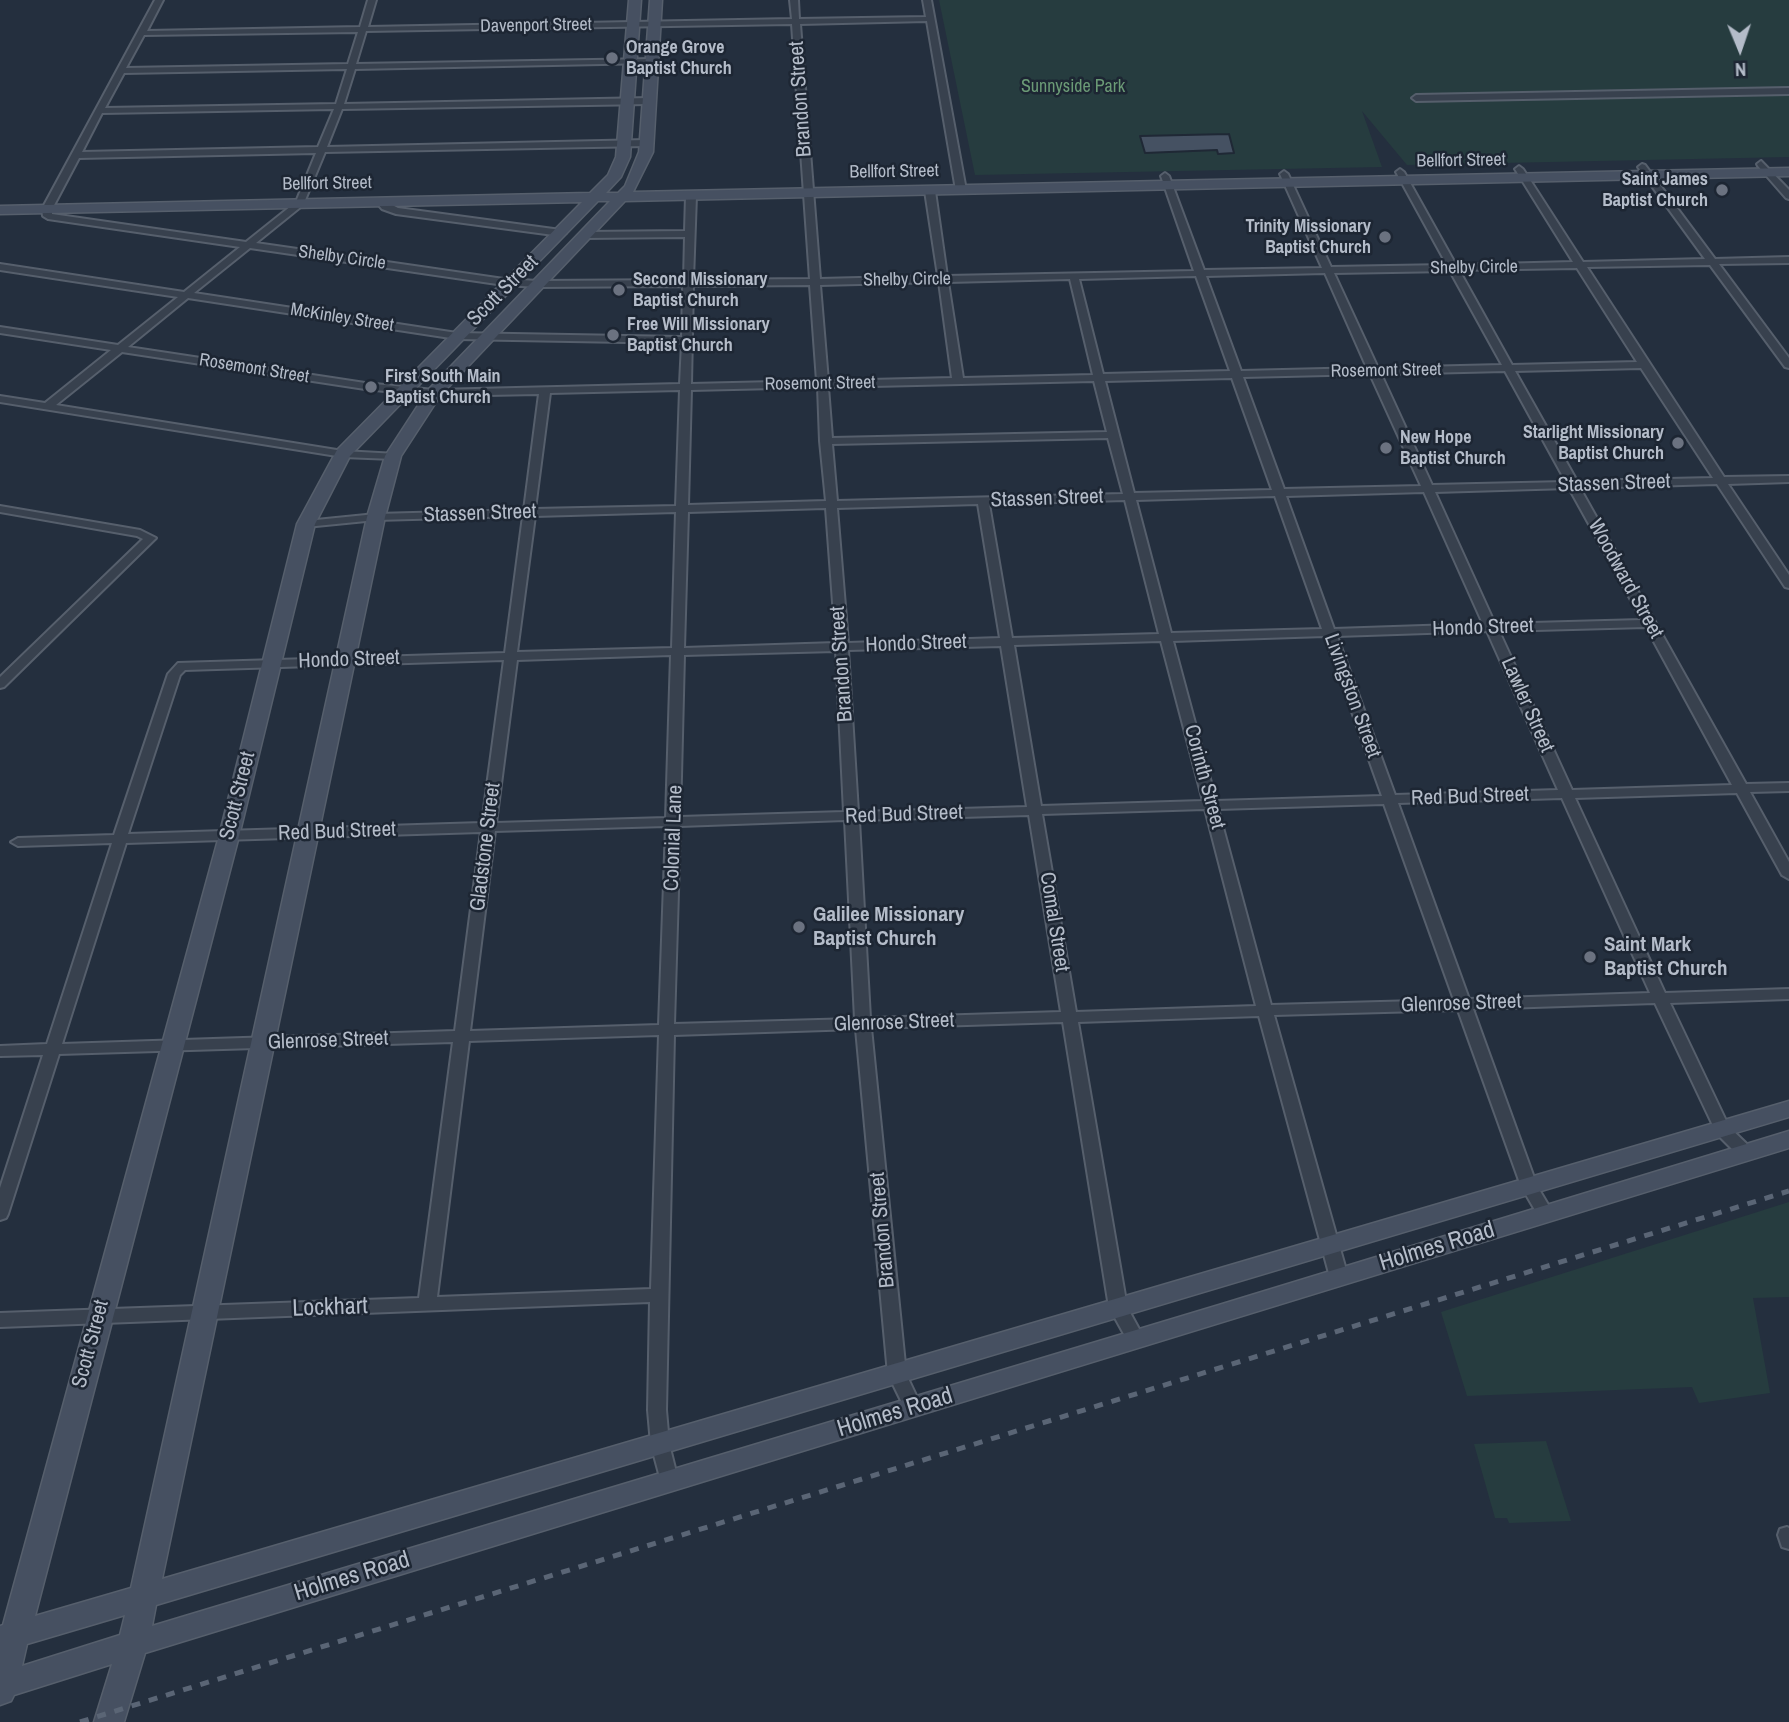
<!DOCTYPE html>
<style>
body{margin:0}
#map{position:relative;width:1789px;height:1722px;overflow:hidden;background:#242f3e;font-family:"Archivo Narrow",sans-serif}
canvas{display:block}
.north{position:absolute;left:1705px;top:14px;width:70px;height:70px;-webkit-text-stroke:5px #1d2633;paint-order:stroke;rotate:178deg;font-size:19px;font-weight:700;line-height:28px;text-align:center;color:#b4bcc9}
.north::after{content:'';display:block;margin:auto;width:24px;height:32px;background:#b4bcc9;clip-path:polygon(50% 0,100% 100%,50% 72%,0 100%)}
</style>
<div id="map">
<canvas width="1789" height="1722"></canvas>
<div class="north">N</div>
</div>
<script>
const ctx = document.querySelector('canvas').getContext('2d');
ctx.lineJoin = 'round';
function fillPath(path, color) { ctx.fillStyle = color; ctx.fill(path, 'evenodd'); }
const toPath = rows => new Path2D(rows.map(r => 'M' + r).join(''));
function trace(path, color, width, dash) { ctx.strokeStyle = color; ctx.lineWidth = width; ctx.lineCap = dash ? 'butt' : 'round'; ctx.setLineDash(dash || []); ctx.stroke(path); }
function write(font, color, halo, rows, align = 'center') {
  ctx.font = font + ' "Archivo Narrow",sans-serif'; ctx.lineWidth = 5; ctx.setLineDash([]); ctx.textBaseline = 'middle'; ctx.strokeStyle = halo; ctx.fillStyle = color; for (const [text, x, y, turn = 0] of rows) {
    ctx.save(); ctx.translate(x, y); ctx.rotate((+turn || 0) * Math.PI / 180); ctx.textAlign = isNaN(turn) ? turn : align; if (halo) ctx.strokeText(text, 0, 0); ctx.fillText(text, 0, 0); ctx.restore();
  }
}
fillPath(toPath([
 [939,0,1789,0,1789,157,1407,165,1362,111,1382,167,975,175],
 [1789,1202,1789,1297,1753,1298,1770,1393,1699,1403,1692,1387,1467,1396,1441,1312],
 [1546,1441,1571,1521,1509,1523,1507,1518,1495,1518,1474,1444]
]), '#263c3f');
const building = toPath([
 [1229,134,1234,153,1218,154,1217,150,1145,153,1140,136,1229,134]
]);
fillPath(building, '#455162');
trace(building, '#1f2835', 2);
const street = toPath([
 [155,0,163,0,147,31,360,27,368,0,376,0,368,27,792,19,790,0,798,0,799,19,926,17,923,0,931,0,966,190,961,193,956,190,927,21,800,24,820,279,938,276,925,191,930,188,935,191,947,276,1194,271,1161,176,1165,173,1169,176,1204,270,1322,268,1280,174,1284,171,1288,174,1331,267,1447,265,1396,172,1400,169,1404,172,1456,265,1573,262,1515,169,1519,166,1523,169,1583,262,1705,259,1638,167,1642,164,1645,165,1715,259,1789,257,1789,263,1719,264,1789,358,1789,368,1785,367,1710,265,1587,267,1724,477,1789,476,1789,482,1728,484,1789,575,1789,588,1785,587,1717,484,1580,488,1746,784,1789,783,1789,791,1750,792,1789,862,1789,879,1782,875,1737,793,1575,798,1665,993,1789,989,1789,999,1670,1003,1729,1127,1752,1149,1754,1153,1752,1157,1740,1157,1717,1134,1655,1003,1473,1009,1537,1186,1553,1213,1551,1217,1545,1219,1539,1217,1521,1186,1458,1010,1274,1015,1348,1277,1345,1282,1339,1283,1333,1282,1330,1277,1259,1016,1078,1022,1127,1307,1145,1340,1142,1345,1136,1347,1130,1345,1109,1307,1063,1022,871,1028,906,1374,922,1408,919,1413,913,1415,907,1413,888,1374,856,1029,674,1035,666,1410,669,1444,678,1480,676,1485,669,1488,662,1485,651,1444,648,1410,650,1302,0,1327,0,1313,419,1298,453,1042,59,1054,8,1214,6,1218,0,1220,0,1188,43,1055,0,1056,0,1046,47,1044,112,843,18,846,11,842,18,838,114,835,168,674,178,663,505,653,523,516,376,520,306,527,300,524,306,521,376,514,524,510,539,394,434,396,365,389,122,352,56,405,343,451,397,454,397,458,393,459,343,457,0,402,0,396,45,403,111,350,0,333,0,327,118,345,178,297,0,270,0,264,184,292,240,247,48,219,43,216,42,209,155,0],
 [792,24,810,279,693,280,696,196,691,193,686,196,685,231,585,232,580,235,585,238,685,237,684,280,538,281,504,279,256,243,303,205,325,152,647,146,651,143,647,140,327,147,342,109,650,104,654,101,650,98,344,104,355,69,652,63,656,61,652,59,356,64,366,31,792,24],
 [358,32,348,64,126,68,144,35,358,32],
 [347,69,336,104,105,108,124,73,347,69],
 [334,109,318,147,82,152,102,113,334,109],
 [316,153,296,202,246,242,52,214,52,209,79,158,316,153],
 [250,248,504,285,538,287,683,286,682,337,457,333,194,293,250,248],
 [1577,268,1637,362,1512,365,1459,270,1577,268],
 [1450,271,1502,365,1378,368,1334,273,1450,271],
 [1325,273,1367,368,1241,371,1206,276,1325,273],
 [1196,276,1230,371,1103,374,1079,279,1196,276],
 [1070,279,1093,375,963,378,948,282,1070,279],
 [939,282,952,378,828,381,820,285,939,282],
 [810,285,817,381,691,384,693,286,810,285],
 [188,298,457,339,682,343,680,384,434,390,365,383,128,347,188,298],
 [1641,368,1713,478,1577,481,1515,371,1641,368],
 [1505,371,1566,482,1432,485,1381,374,1505,371],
 [1370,374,1421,486,1284,489,1243,377,1370,374],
 [1232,378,1272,490,1134,493,1105,381,1232,378],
 [1094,381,1107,432,832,438,828,387,1094,381],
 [818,387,820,441,826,501,688,505,691,390,818,387],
 [680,390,676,506,535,509,550,393,680,390],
 [1108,438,1123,494,837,501,832,444,1108,438],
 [1569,488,1642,620,1495,624,1435,492,1569,488],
 [1424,492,1483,624,1334,629,1286,496,1424,492],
 [1275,496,1322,629,1171,633,1136,500,1275,496],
 [1125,500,1159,634,1012,638,989,504,1125,500],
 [978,504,1000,638,848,643,837,508,978,504],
 [826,508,836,643,684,648,688,512,826,508],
 [676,512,672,648,517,652,535,516,676,512],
 [1646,627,1732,785,1572,790,1499,631,1646,627],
 [1487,631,1558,790,1395,795,1337,636,1487,631],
 [1325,636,1382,796,1216,801,1173,641,1325,636],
 [1161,641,1203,801,1041,806,1014,645,1161,641],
 [1001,646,1027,807,858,812,848,650,1001,646],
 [836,651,844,812,680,817,684,655,836,651],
 [671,655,666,818,496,823,517,660,671,655],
 [504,660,482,823,128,834,180,675,185,670,504,660],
 [1562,798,1650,993,1469,999,1398,803,1562,798],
 [1384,804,1454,1000,1271,1005,1218,809,1384,804],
 [1205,809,1256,1006,1076,1012,1042,814,1205,809],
 [1029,815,1061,1012,870,1018,859,820,1029,815],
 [845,820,855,1019,674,1024,680,826,845,820],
 [666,826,659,1025,470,1031,495,831,666,826],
 [481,832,455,1031,62,1044,126,843,481,832],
 [659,1035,651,1289,437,1297,469,1041,659,1035],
 [1789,88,1789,94,1416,101,1412,98,1416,95,1789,88],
 [1761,161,1789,190,1789,199,1786,198,1758,166,1757,164,1761,161],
 [381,199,398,208,561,230,566,233,561,236,396,214,382,209,376,202,381,199],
 [0,506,140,530,156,538,4,687,0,688,0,677,143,539,137,536,0,512,0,506],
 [1787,1527,1789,1528,1789,1549,1782,1547,1778,1535,1780,1529,1787,1527]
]);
const secondary = toPath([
 [629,0,641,0,630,157,621,177,606,193,618,193,625,186,639,152,650,0,662,0,653,152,633,192,1789,168,1789,176,625,201,440,396,401,456,385,517,162,1579,1789,1101,1789,1117,156,1605,152,1626,1219,1305,1789,1131,1789,1148,145,1653,124,1722,94,1722,112,1664,14,1695,11,1701,0,1705,0,1626,3,1625,219,836,297,524,337,450,582,202,0,214,0,206,590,193,608,175,616,157,629,0],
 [598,201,610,201,428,390,385,456,367,517,131,1588,35,1616,239,836,315,524,350,456,598,201],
 [125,1615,120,1635,22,1666,27,1644,125,1615]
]);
trace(street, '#565f6c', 4);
trace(secondary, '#565f6c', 3);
fillPath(street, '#38414e');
fillPath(secondary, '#465061');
trace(toPath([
 [80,1722,1789,1191]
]), '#5a6575', 5, [9, 9]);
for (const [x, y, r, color] of [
 [612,58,7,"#6b7280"],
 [1722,190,7,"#6b7280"],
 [1385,237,7,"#6b7280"],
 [619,290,7,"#6b7280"],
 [613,335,7,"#6b7280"],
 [371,387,7,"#6b7280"],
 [1678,443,7,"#6b7280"],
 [1386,448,7,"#6b7280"],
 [799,927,7,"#6b7280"],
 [1590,957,7,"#6b7280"]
]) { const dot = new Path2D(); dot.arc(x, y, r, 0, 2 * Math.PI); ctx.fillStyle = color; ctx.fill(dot); trace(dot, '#1d2633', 2.5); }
write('18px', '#b4bcc9', '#1d2633', [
 ["Davenport Street",536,26,-1],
 ["Bellfort Street",1461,161,-1],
 ["Bellfort Street",894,172,-1],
 ["Bellfort Street",327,184,-1],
 ["Shelby Circle",342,258,8],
 ["Shelby Circle",1474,268,-1],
 ["Shelby Circle",907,280,-1],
 ["McKinley Street",342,318,9],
 ["Rosemont Street",254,369,9],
 ["Rosemont Street",1386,371,-1],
 ["Rosemont Street",820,384,-1]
]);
write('bold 18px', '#b4bcc9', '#1d2633', [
 ["Orange Grove",626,48],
 ["Baptist Church",626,69],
 ["Saint James",1708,180,"right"],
 ["Baptist Church",1708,201,"right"],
 ["Trinity Missionary",1371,227,"right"],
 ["Baptist Church",1371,248,"right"],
 ["Second Missionary",633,280],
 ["Baptist Church",633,301],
 ["Free Will Missionary",627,325],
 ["Baptist Church",627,346],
 ["First South Main",385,377],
 ["Baptist Church",385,398],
 ["Starlight Missionary",1664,433,"right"],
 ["Baptist Church",1664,454,"right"],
 ["New Hope",1400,438],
 ["Baptist Church",1400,459]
], 'left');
write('18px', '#6b9a76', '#1d2633', [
 ["Sunnyside Park",1073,87]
]);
write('21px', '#b4bcc9', '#1d2633', [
 ["Brandon Street",801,99,-94],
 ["Scott Street",503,291,-45],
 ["Stassen Street",1614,484,-2],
 ["Stassen Street",1047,499,-2],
 ["Stassen Street",480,514,-2],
 ["Woodward Street",1625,579,61],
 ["Hondo Street",1483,628,-2],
 ["Hondo Street",916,644,-2],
 ["Hondo Street",349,660,-2],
 ["Brandon Street",842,664,-94],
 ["Livingston Street",1352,696,70],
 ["Lawler Street",1527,705,66],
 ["Corinth Street",1204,777,75],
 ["Scott Street",238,796,-76],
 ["Red Bud Street",1470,797,-2],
 ["Red Bud Street",904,815,-2],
 ["Red Bud Street",337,832,-2],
 ["Colonial Lane",674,838,-88],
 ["Gladstone Street",486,847,-83],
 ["Comal Street",1054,922,81],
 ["Glenrose Street",1461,1004,-2],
 ["Glenrose Street",894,1023,-2],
 ["Glenrose Street",328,1041,-2],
 ["Brandon Street",883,1230,-95],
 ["Scott Street",91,1344,-75]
]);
write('bold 21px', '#b4bcc9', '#1d2633', [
 ["Galilee Missionary",813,915],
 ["Baptist Church",813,939],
 ["Saint Mark",1604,945],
 ["Baptist Church",1604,969]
], 'left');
write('24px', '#b4bcc9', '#1d2633', [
 ["Holmes Road",1437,1247,-17],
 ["Lockhart",330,1308,-2],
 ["Holmes Road",895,1413,-17],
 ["Holmes Road",352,1577,-17]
]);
</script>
